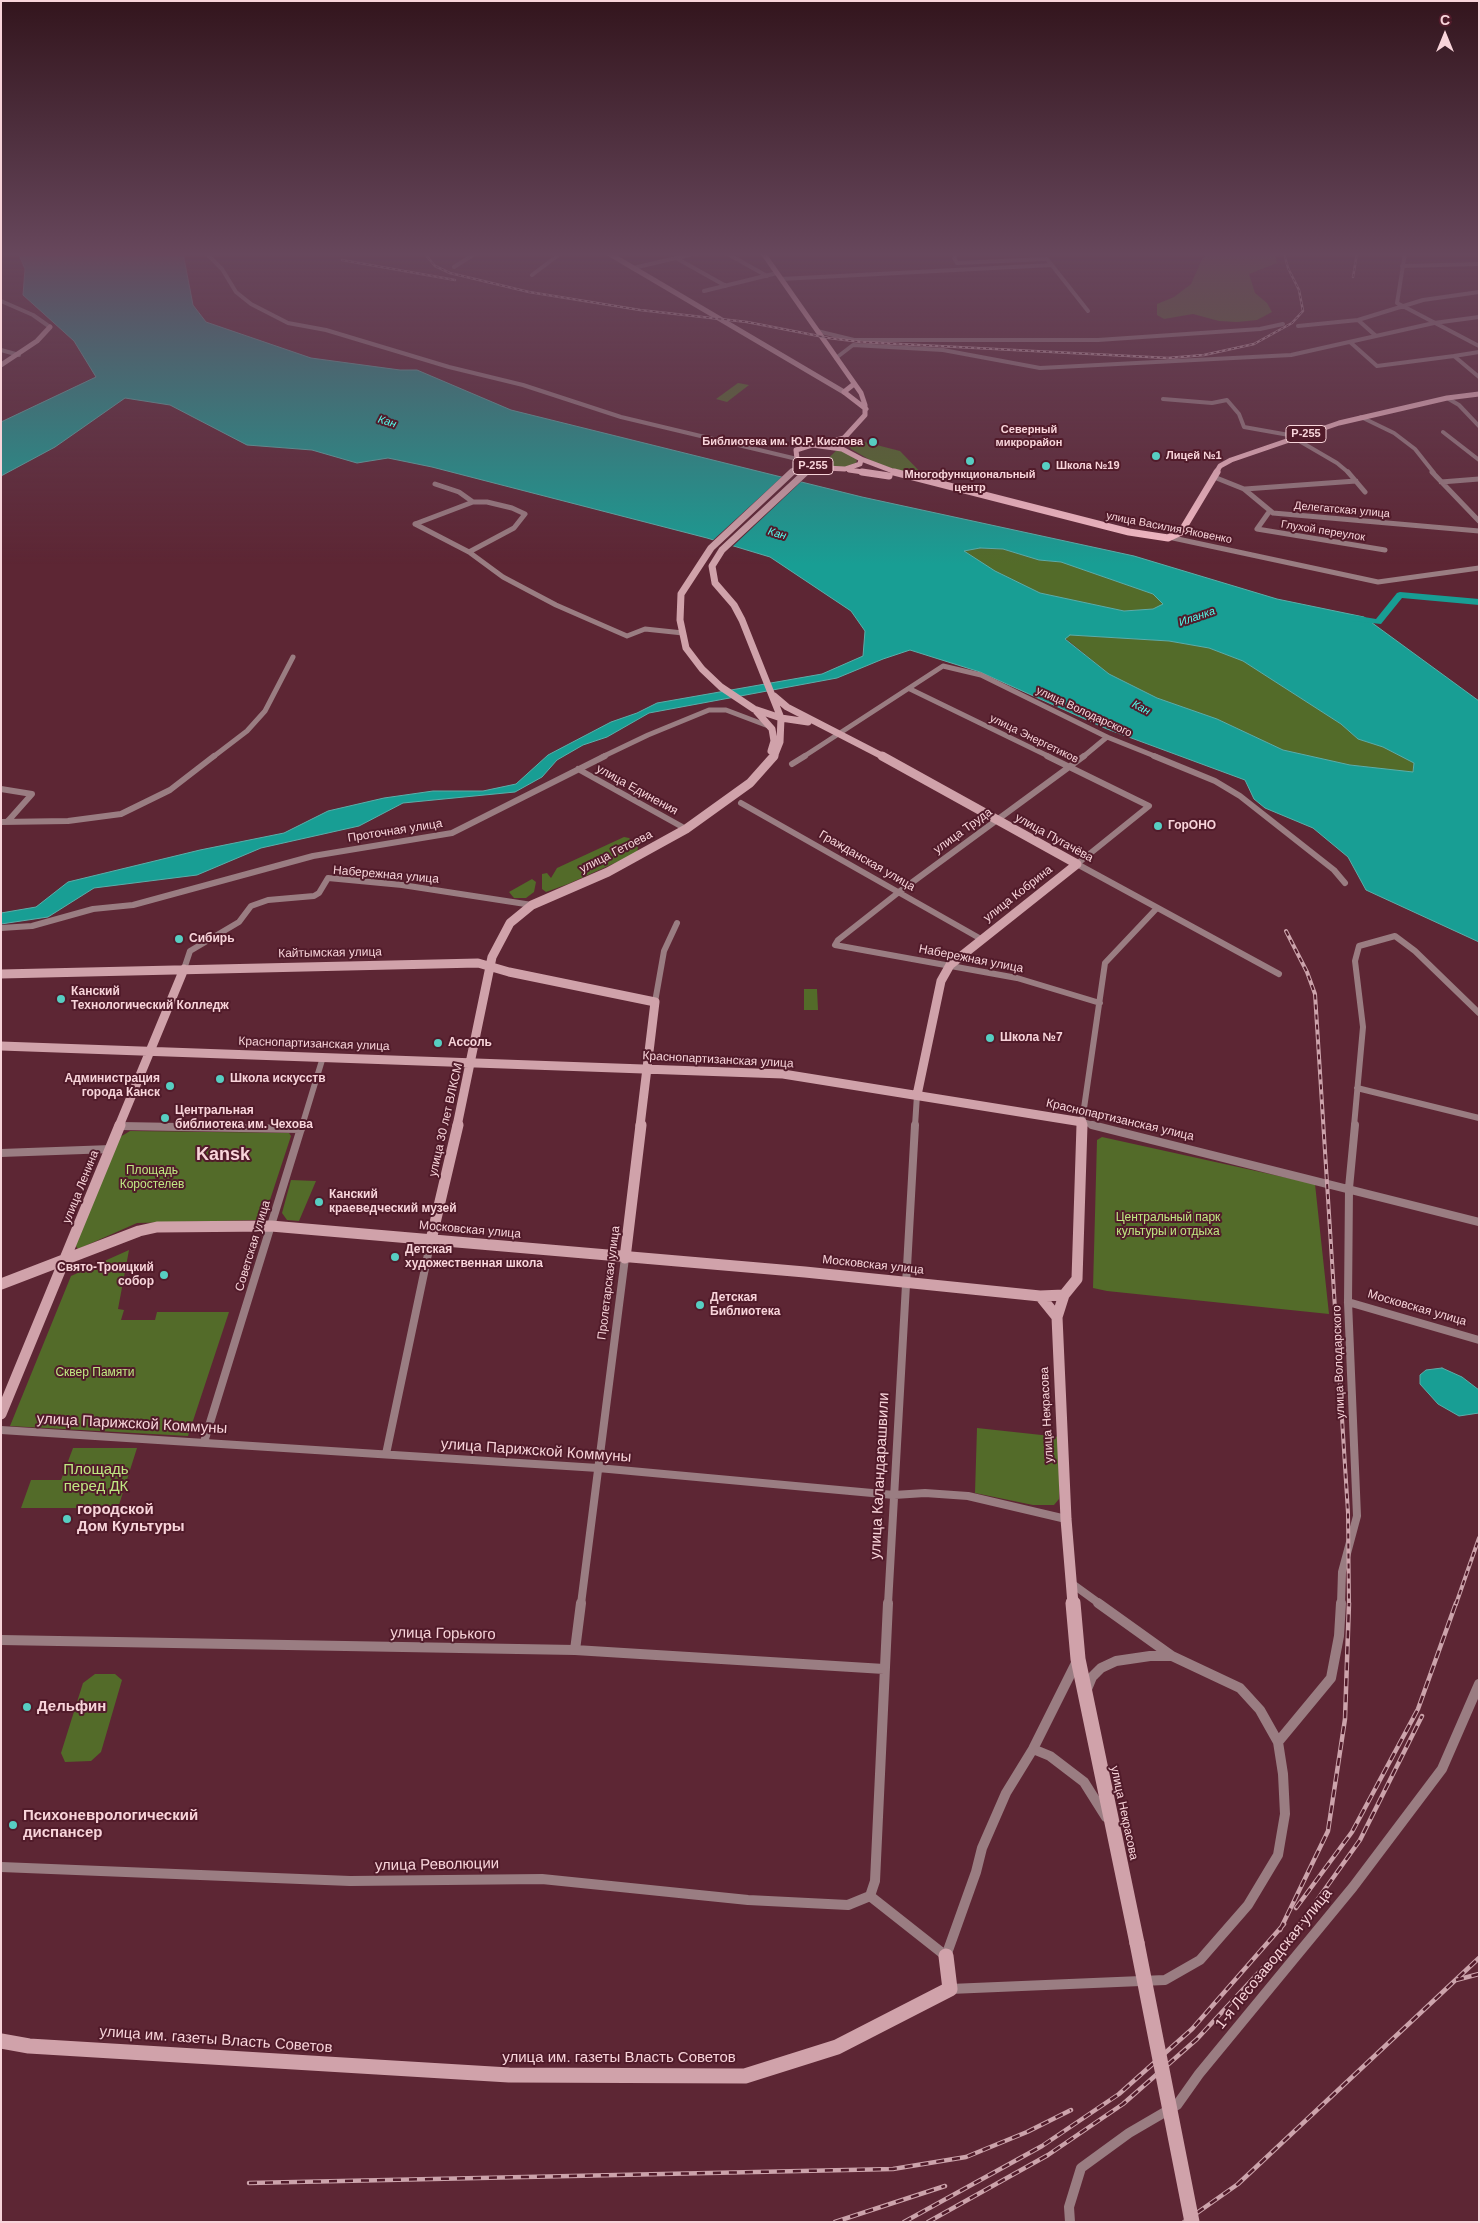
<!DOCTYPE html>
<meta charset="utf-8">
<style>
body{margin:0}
#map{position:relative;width:1480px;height:2223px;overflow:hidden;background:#5d2634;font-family:Arial,sans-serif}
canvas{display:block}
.frame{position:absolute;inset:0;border:2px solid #f8d4da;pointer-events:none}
.north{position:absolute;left:1420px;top:10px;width:50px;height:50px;-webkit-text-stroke:4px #511b2a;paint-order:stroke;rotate:0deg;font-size:14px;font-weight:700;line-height:20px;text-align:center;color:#f8d4da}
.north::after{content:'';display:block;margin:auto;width:18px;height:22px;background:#f8d4da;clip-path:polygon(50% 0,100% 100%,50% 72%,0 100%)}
</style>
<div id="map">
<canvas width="1480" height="2223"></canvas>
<div class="frame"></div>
<div class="north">С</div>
</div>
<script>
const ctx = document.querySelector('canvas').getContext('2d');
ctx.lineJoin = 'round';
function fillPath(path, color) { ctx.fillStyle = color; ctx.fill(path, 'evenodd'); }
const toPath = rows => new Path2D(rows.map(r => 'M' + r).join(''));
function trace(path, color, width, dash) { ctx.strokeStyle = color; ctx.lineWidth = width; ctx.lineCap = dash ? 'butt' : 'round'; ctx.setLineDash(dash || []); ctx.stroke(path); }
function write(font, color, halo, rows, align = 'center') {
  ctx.font = font + ' Arial,sans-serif'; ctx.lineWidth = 4; ctx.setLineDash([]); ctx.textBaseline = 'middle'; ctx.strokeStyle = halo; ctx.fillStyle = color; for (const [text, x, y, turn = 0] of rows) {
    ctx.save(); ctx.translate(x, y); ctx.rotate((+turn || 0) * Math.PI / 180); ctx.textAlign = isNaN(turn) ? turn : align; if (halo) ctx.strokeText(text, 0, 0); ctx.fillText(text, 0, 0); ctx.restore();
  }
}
fillPath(toPath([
 [1208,253,1275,253,1277,263,1249,274,1255,293,1267,303,1272,312,1257,320,1237,322,1219,321,1193,314,1164,319,1157,315,1157,304,1174,297,1191,284,1202,259],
 [738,383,749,385,727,402,716,399],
 [853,439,900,451,926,478,877,464,851,449,847,443],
 [838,449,857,459,856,463,847,467,820,466],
 [980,548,1003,549,1039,560,1061,562,1153,594,1164,604,1153,609,1124,611,1040,593,995,571,963,551],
 [1070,635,1169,641,1209,648,1243,661,1341,724,1358,739,1383,747,1414,763,1413,773,1350,765,1283,750,1217,719,1157,698,1109,674,1065,638],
 [624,837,629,838,638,847,637,853,568,884,546,892,542,889,542,874,547,873,551,878,557,868],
 [532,879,536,882,534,892,526,898,514,898,509,892],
 [804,989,817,989,818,1010,804,1010],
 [130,1131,289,1133,291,1136,266,1212,258,1220,137,1223,78,1249,75,1245,120,1137],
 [1102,1137,1315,1184,1329,1314,1107,1291,1093,1288,1097,1140],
 [291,1180,316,1181,299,1221,287,1220,282,1213],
 [129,1250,118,1309,124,1310,121,1320,155,1320,157,1312,229,1312,188,1436,10,1426,71,1276],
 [977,1428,1060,1437,1059,1499,1054,1505,1033,1505,975,1493],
 [73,1448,137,1448,118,1508,21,1508,31,1480,61,1480],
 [95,1674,115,1674,122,1680,101,1752,91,1761,65,1762,61,1753,83,1683]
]), '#536b29');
const water = toPath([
 [18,253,183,253,193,305,206,322,311,358,400,370,417,370,511,410,862,497,1134,556,1277,599,1364,617,1479,701,1479,942,1366,890,1348,857,1313,828,1265,808,1254,799,1245,780,1107,729,980,672,910,650,883,659,837,678,649,713,607,737,583,745,557,760,542,777,515,792,403,803,359,826,261,848,197,875,94,888,48,917,1,924,1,913,36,907,68,882,200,850,284,833,328,811,384,798,433,791,483,791,516,784,548,755,611,722,637,713,657,703,822,674,863,656,865,631,851,611,770,557,707,538,432,467,388,458,357,463,312,450,247,445,170,405,125,398,55,447,1,476,1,422,96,377,74,341,23,295,25,269,18,253],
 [980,548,1003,549,1039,560,1061,562,1153,594,1163,604,1153,609,1124,611,1040,593,995,571,964,551,980,548],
 [1070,635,1169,641,1209,648,1243,661,1341,724,1358,739,1383,747,1414,763,1413,772,1350,765,1283,750,1217,719,1157,698,1109,674,1065,639,1070,635],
 [1442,1368,1462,1377,1479,1390,1479,1413,1459,1416,1438,1404,1420,1384,1420,1375,1426,1370,1442,1368]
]);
fillPath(water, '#189e94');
trace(water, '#5baea9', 1);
fillPath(toPath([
 [785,474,804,479,731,548,711,542]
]), '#5d2634');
fillPath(toPath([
 [1400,592,1479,599,1479,605,1402,598,1381,624,1352,621,1348,618,1352,615,1376,619,1397,593,1400,592]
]), '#189e94');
trace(toPath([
 [206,253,222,269,236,292,251,304,288,323,326,330,449,367,523,385,621,417,797,459],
 [726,253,767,276],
 [957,253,954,258,957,263,1047,259,1088,311],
 [1405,253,1397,303,1479,346],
 [676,258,726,286],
 [1402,266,1479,264],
 [454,267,476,253],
 [633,268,698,253],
 [532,275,561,253],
 [781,279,1052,265],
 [704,291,777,273],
 [1,301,33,315,50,327],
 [1358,320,1376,336],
 [1298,326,1358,320,1423,300,1479,292],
 [817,331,854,340,1098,340,1260,329,1283,324],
 [1350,342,1377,366,1454,356],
 [1,350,19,355],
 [1479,352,1454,356,1479,377],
 [836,358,853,345,943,350,1040,368,1291,355,1434,323,1479,317],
 [1447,398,1459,405,1479,426],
 [1163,399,1212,403,1227,400,1239,414,1244,427,1289,435,1337,463,1349,473],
 [1361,417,1394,433,1415,449,1434,473],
 [1443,432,1479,460]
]), '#9a7d82', 4);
trace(toPath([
 [1348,472,1365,492],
 [1432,472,1479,521],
 [1214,477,1244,489,1273,513,1479,531],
 [1441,482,1479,479],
 [1245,489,1356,481],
 [1269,512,1257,529,1385,550],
 [415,524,469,552,503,577,556,605,627,636,645,629,683,633],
 [415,524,473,502,459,492,435,484],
 [1173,538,1378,582,1479,568],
 [469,552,514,528,525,514,512,508,487,502,473,502],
 [910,689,1050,757],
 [213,757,247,731,265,711,293,657],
 [602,757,648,735,709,710,726,710,771,727],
 [803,757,943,666,981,675,1107,737,1157,757],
 [1083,757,1107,737]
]), '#9a7d82', 5);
trace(toPath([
 [1047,756,1149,806,1077,864,1279,974],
 [1084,756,899,892,838,940,835,945,1017,978,1100,1003],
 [1154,756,1215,781,1240,796,1334,870,1345,883],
 [792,764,805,756],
 [578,769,686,829],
 [1,789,32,794,8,821],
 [741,803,981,939],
 [1,822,68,821,121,814,170,790,214,756],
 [1,928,32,926,93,909,133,905,313,856,452,833,605,756],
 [184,969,190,951,239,922,251,906,268,900,314,896,319,893,328,878,402,885,532,905],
 [655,1002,664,951,677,923],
 [1357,1088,1479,1118],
 [302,1126,323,1057],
 [915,1126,917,1095],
 [1097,1126,1082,1122,1105,963,1157,908],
 [1354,1126,1363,1027,1355,961,1359,946,1395,936,1415,951,1479,1013]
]), '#9a7d82', 6);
trace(toPath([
 [1092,1125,1479,1222],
 [120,1126,301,1129],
 [1,1153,111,1149],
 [1348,1302,1479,1340],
 [1,1430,598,1468,894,1495,925,1493,968,1496,1066,1519],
 [204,1442,302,1125],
 [386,1454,431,1240],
 [1071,1583,1100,1604],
 [581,1604,625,1258],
 [888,1604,915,1125],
 [1341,1604,1342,1572,1357,1516,1348,1302,1349,1188,1355,1125]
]), '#9a7d82', 8);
trace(toPath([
 [888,1603,875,1881,870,1896,946,1956,976,1872,982,1848,1006,1793,1033,1749,1077,1661],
 [1,1640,575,1650,884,1669],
 [575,1650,581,1603],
 [1087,1689,1092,1677,1101,1668,1116,1661,1150,1656,1170,1656],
 [1278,1742,1331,1678,1339,1636,1341,1603],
 [1033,1749,1050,1756,1084,1782,1106,1817],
 [1,1867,350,1881,542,1879,748,1900,848,1905,870,1896],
 [950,1989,1165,1980,1200,1960,1248,1905,1278,1855,1285,1814,1283,1774,1278,1742,1260,1710,1240,1688,1172,1656,1098,1603],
 [1070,2222,1069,2207,1081,2168,1129,2133,1177,2105,1199,2074,1353,1887,1442,1769,1479,1684]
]), '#9a7d82', 10);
trace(toPath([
 [608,253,844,392],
 [1,365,37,341,50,327],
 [791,473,797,467,797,459],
 [804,473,813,469,826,468]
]), '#d0a2aa', 5);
trace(toPath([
 [792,472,711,548,681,594,680,620,686,648,702,669,721,687,754,709,781,718,808,722],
 [774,696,787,707,884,757],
 [757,712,772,729,774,741,771,751],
 [774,757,780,742,781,718,742,620,734,605,715,583,712,566,722,550,806,472]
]), '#d0a2aa', 7);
trace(toPath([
 [882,756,1077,864,950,965,941,981,917,1095],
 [1,974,478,963,509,972,655,1002,640,1126],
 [1,1046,783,1074,1082,1122,1082,1126],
 [119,1126,184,969],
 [457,1126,492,957,510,923,532,905,608,872,686,829,750,783,774,756]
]), '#d0a2aa', 9);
trace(toPath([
 [431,1240,458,1125],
 [625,1258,641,1125],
 [1,1284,139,1231,157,1227,271,1226,805,1272,1040,1296,1064,1295],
 [1040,1296,1057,1317],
 [1,1414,120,1125],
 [1073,1604,1066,1519,1057,1317,1064,1295,1077,1279,1082,1125]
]), '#d0a2aa', 11);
trace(toPath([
 [1073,1603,1078,1659,1137,1943],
 [1,2041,29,2046,509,2075,745,2076,837,2047,950,1989,946,1956]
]), '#d0a2aa', 15);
trace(toPath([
 [763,253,861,393,865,405,865,415,844,438,819,445],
 [854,384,844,392,866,409],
 [812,445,842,449,861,459,860,464,845,469,826,468,807,465,797,459,796,450,812,445],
 [861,459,898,473],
 [849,470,870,473],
 [1216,473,1220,466,1231,460,1339,423,1447,398,1479,394]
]), '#f9bec8', 5);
trace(toPath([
 [862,472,889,476],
 [894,472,1129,532,1168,538,1181,532,1217,472]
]), '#f9bec8', 7);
const railFar2 = toPath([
 [424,253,435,266,450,273,529,292,640,310,747,322,829,338,861,342,1168,358,1204,355,1254,344,1292,323,1303,311,1299,290,1288,268,1284,253],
 [342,260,455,280],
 [1353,277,1357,253]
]);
const railFar1 = toPath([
 [1286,931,1307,972,1315,994,1348,1513,1349,1604],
 [1456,1604,1479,1538]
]);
const rail = toPath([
 [1296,1908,1352,1832,1418,1709,1456,1603],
 [1280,1930,1328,1831,1345,1719,1349,1603],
 [1456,1980,1479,1974],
 [249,2183,893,2169,966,2157,1027,2132,1071,2110],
 [835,2222,945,2186],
 [904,2222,1042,2146,1119,2094,1192,2029,1284,1924],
 [928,2222,1048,2155,1123,2104,1197,2039,1288,1941,1360,1840,1422,1716],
 [1184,2222,1238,2184,1479,1958]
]);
trace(railFar2, '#cca3ab', 2.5);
trace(railFar1, '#cca3ab', 4);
trace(rail, '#cca3ab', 4.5);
trace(railFar2, '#511b2a', 1, [3]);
trace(railFar1, '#511b2a', 2, [5]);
trace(rail, '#511b2a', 2.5, [8]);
trace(toPath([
 [1137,1943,1192,2222]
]), '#d0a2aa', 15);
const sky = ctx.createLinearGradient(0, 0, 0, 565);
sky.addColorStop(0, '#33151d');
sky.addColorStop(0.45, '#67475c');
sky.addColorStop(1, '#67475c00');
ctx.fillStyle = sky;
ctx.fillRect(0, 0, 1480, 565);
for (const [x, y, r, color] of [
 [873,442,5,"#57cec2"],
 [1156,456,5,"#57cec2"],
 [970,461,5,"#57cec2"],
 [1046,466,5,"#57cec2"],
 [1158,826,5,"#57cec2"],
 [179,939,5,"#57cec2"],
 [61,999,5,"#57cec2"],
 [990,1038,5,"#57cec2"],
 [438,1043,5,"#57cec2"],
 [220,1079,5,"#57cec2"],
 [170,1086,5,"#57cec2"],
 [165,1118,5,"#57cec2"],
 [319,1202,5,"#57cec2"],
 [395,1257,5,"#57cec2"],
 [164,1275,5,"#57cec2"],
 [700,1305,5,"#57cec2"],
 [67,1519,5,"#57cec2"],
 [27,1707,5,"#57cec2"],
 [13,1825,5,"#57cec2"]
]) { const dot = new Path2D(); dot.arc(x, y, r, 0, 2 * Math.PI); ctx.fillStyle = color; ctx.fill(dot); trace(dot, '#511b2a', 2); }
write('italic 11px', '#54faeb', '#511b2a', [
 ["Кан",387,422,17],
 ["Кан",777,534,16],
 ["Иланка",1197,617,-19],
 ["Кан",1141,708,28]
]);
write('bold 11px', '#f8d4da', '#511b2a', [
 ["Северный",1029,430],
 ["микрорайон",1029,443]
]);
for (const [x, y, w] of [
 [1306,434,40],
 [813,466,40]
]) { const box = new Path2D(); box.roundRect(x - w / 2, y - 8.5, w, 17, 4); ctx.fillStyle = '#511b2a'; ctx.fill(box); trace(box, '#f8d4da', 1); }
write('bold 11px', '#f8d4da', null, [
 ["Р-255",1306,434],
 ["Р-255",813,466]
]);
write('bold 11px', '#f8d4da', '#511b2a', [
 ["Библиотека им. Ю.Р. Кислова",863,442,"right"],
 ["Лицей №1",1166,456],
 ["Школа №19",1056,466],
 ["Многофункциональный",970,475,"center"],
 ["центр",970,488,"center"]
], 'left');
write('11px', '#f8d4da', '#511b2a', [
 ["Делегатская улица",1342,510,5],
 ["улица Василия Яковенко",1169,528,11],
 ["Глухой переулок",1323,531,9],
 ["улица Володарского",1084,712,25],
 ["улица Энергетиков",1034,739,26]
]);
write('12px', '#f8d4da', '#511b2a', [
 ["улица Единения",637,790,29],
 ["Проточная улица",395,831,-9],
 ["улица Труда",963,831,-36],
 ["улица Пугачёва",1054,838,29],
 ["улица Гетоева",616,852,-27],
 ["Гражданская улица",867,861,30],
 ["Набережная улица",386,875,5],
 ["улица Кобрина",1018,894,-38],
 ["Кайтымская улица",330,953,-1],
 ["Набережная улица",971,959,11],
 ["Краснопартизанская улица",314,1044,2],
 ["Краснопартизанская улица",718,1060,3],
 ["улица 30 лет ВЛКСМ",446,1120,-77],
 ["Краснопартизанская улица",1120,1120,13],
 ["улица Ленина",81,1187,-68],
 ["Московская улица",470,1230,5],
 ["Советская улица",253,1246,-73],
 ["Московская улица",873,1265,6],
 ["Пролетарская улица",609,1283,-83],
 ["Московская улица",1417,1308,16],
 ["улица Володарского",1339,1362,-92],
 ["улица Некрасова",1047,1415,-93],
 ["улица Некрасова",1124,1813,78]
]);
write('bold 12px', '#f8d4da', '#511b2a', [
 ["ГорОНО",1168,826],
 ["Сибирь",189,939],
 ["Канский",71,992],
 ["Технологический Колледж",71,1006],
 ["Школа №7",1000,1038],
 ["Ассоль",448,1043],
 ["Администрация",160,1079,"right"],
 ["города Канск",160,1093,"right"],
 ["Школа искусств",230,1079],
 ["Центральная",175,1111],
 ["библиотека им. Чехова",175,1125],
 ["Канский",329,1195],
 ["краеведческий музей",329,1209],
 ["Детская",405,1250],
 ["художественная школа",405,1264],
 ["Свято-Троицкий",154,1268,"right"],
 ["собор",154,1282,"right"],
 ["Детская",710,1298],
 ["Библиотека",710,1312]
], 'left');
write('12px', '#c0e882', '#511b2a', [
 ["Площадь",152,1171],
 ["Коростелев",152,1185],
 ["Центральный парк",1168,1218],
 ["культуры и отдыха",1168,1232],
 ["Сквер Памяти",95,1373]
]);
write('15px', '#f8d4da', '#511b2a', [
 ["улица Парижской Коммуны",132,1424,3],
 ["улица Парижской Коммуны",536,1451,4],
 ["улица Каландарашвили",880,1476,-87],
 ["улица Горького",443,1634,1],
 ["улица Революции",437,1865,-1],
 ["1-я Лесозаводская улица",1274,1959,-51],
 ["улица им. газеты Власть Советов",216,2040,4],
 ["улица им. газеты Власть Советов",619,2058]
]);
write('15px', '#c0e882', '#511b2a', [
 ["Площадь",96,1470],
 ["перед ДК",96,1487]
]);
write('bold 15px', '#f8d4da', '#511b2a', [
 ["городской",77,1510],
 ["Дом Культуры",77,1527],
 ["Дельфин",37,1707],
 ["Психоневрологический",23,1816],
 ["диспансер",23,1833]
], 'left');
write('bold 18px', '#f8d4da', '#511b2a', [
 ["Kansk",223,1155]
]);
</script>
